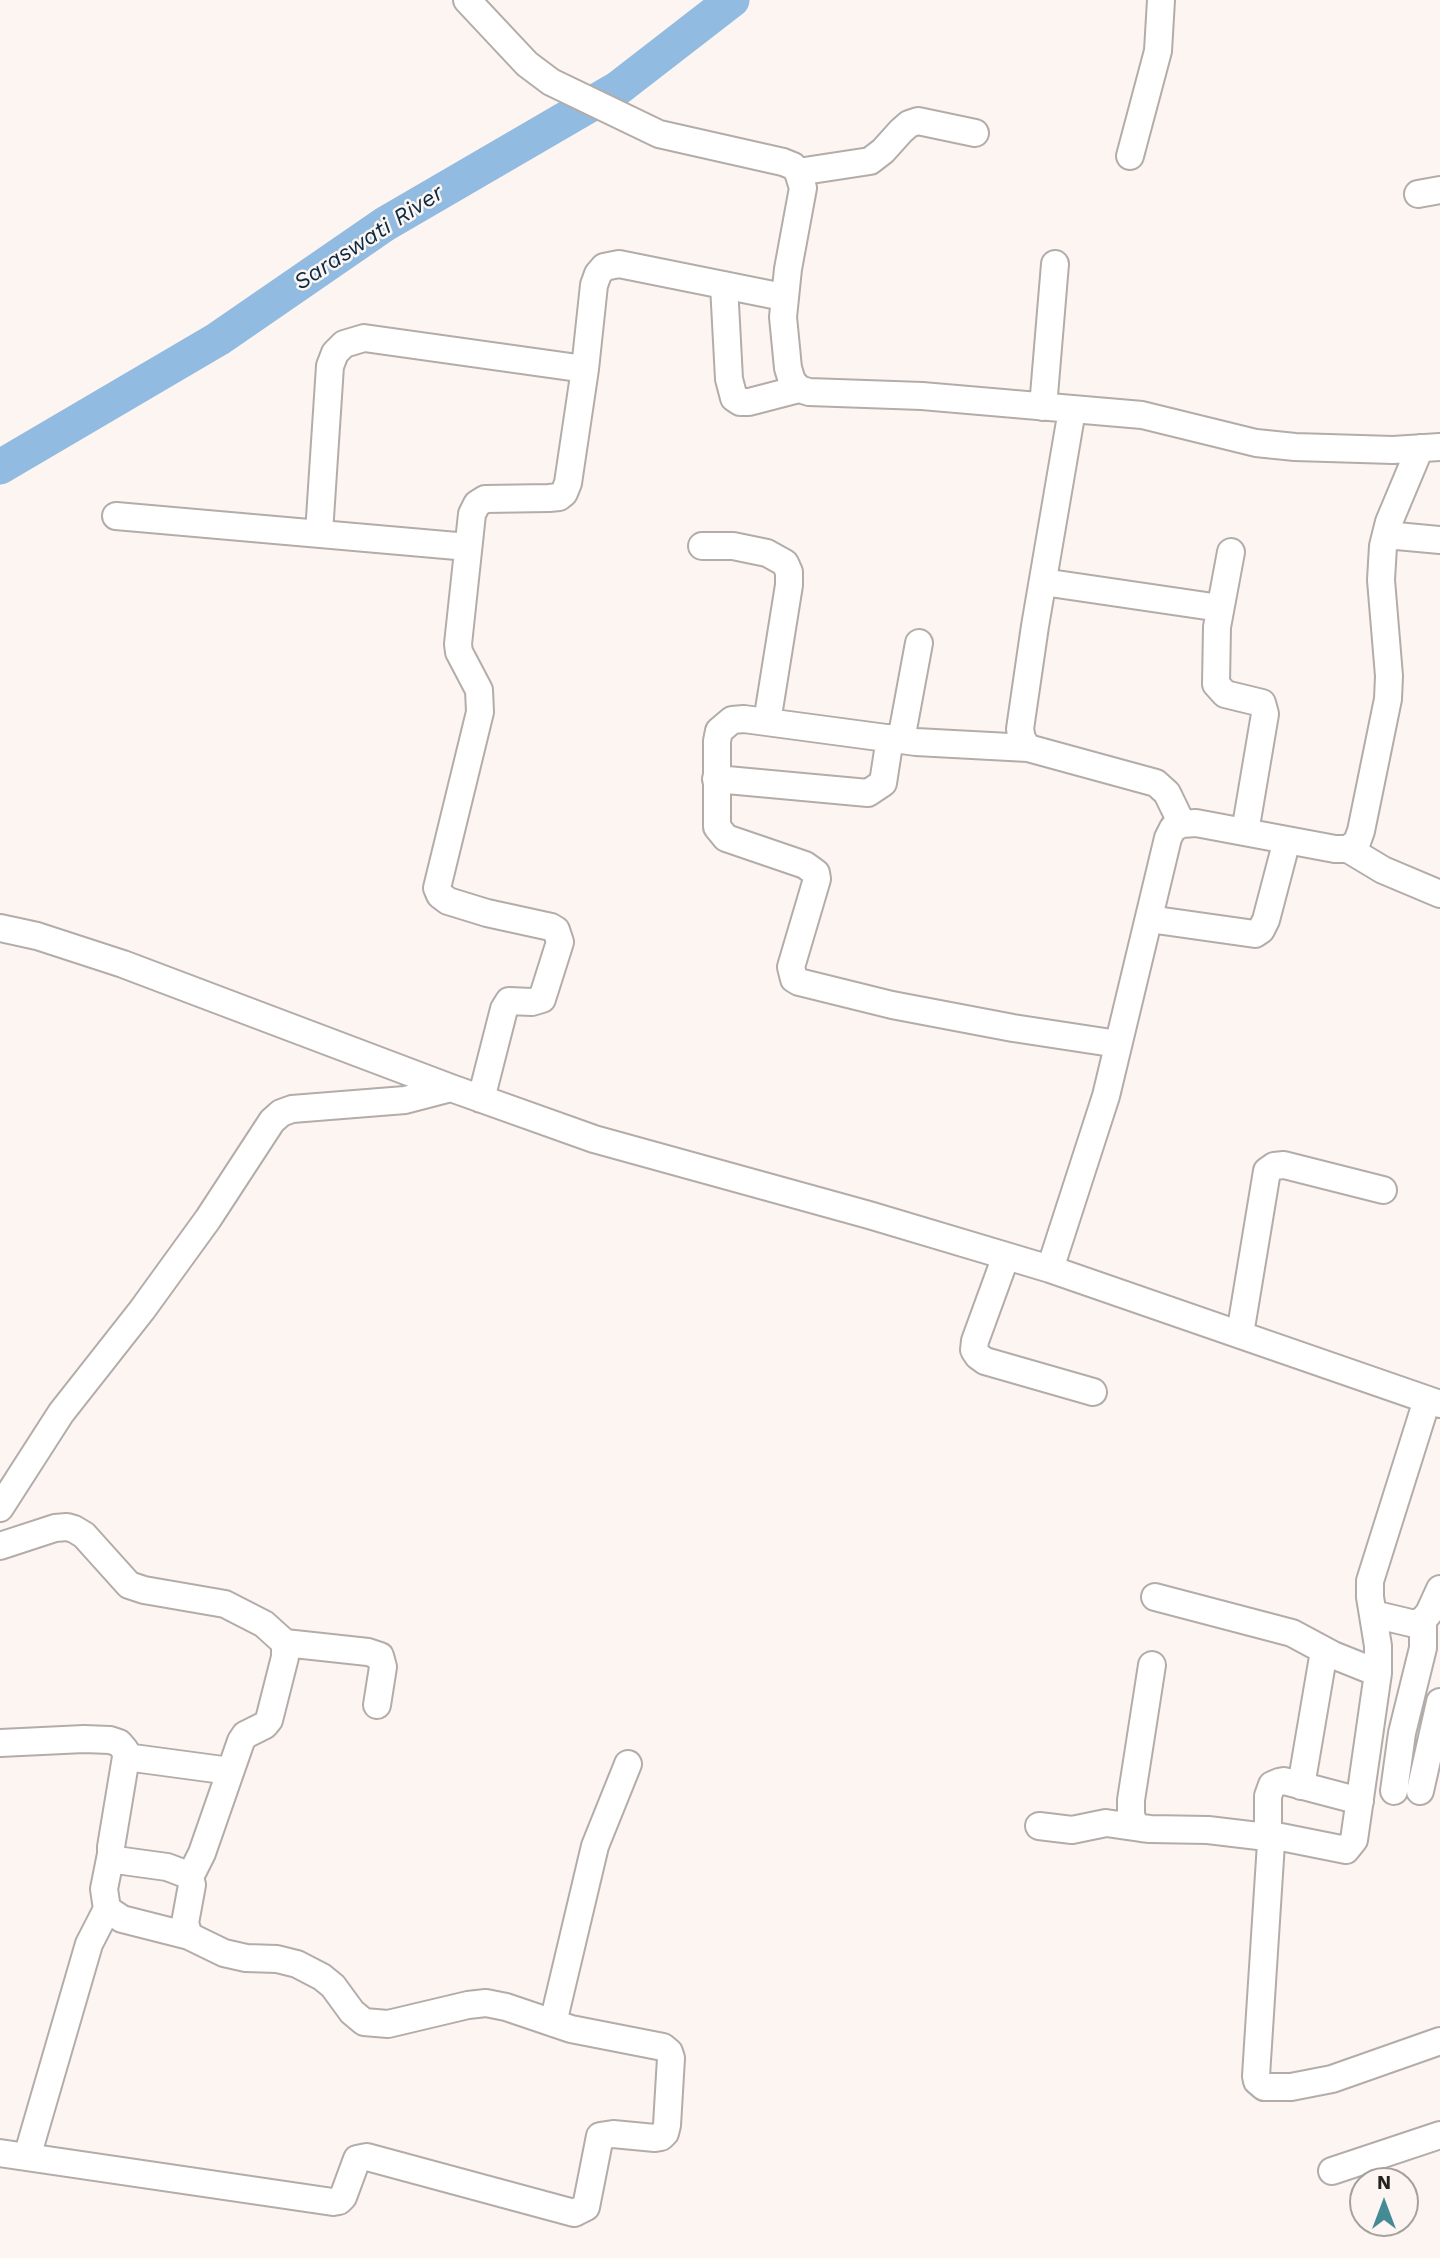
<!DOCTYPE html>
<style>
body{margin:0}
#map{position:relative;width:1440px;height:2258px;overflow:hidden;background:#fdf5f1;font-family:"Work Sans",sans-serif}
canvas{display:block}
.north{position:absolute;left:1349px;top:2167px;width:70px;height:70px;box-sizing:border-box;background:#fdf5f1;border:2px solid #a6a09d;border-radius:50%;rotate:0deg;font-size:19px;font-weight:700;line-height:28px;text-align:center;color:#242120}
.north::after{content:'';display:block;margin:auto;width:24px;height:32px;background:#458b96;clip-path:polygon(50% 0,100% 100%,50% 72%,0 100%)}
</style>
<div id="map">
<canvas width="1440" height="2258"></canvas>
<div class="north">N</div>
</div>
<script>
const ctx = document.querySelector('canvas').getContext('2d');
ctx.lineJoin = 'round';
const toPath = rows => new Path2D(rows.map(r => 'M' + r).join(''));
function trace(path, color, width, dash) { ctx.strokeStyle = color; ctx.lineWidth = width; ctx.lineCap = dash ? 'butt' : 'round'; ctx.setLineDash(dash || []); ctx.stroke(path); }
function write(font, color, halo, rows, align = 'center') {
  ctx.font = font + ' "Work Sans",sans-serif'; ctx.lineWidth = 5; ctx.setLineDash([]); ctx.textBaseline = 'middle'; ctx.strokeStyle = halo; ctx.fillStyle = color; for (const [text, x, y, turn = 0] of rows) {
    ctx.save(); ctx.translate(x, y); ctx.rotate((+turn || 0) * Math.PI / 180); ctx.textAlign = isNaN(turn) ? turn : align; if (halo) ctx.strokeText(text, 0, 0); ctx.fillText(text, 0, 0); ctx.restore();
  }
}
trace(toPath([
 [0,467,218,339,385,224,617,89,732,0]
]), '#91bbe1', 35);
const minor = toPath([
 [467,0,527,64,551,82,659,134,783,162,793,166,798,172,803,188,788,269,783,317,788,368,792,381,799,389,809,392,922,396,1142,415,1256,443,1295,447,1393,450,1440,447],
 [1130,156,1158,51,1161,0],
 [798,172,870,161,883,151,901,131,909,124,918,121,975,133],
 [1418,194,1440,190],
 [724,285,729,379,734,398,740,402,749,402,799,389],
 [1043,407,1055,264],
 [1072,410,1035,626,1020,729,1022,739,1028,748,1156,783,1167,793,1182,824],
 [116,516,468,547],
 [319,533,330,366,335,353,344,344,364,338,585,369],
 [1386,535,1440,540],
 [702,546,733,546,767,553,785,563,789,572,789,585,767,722],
 [1231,552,1217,627,1216,684,1225,694,1262,703,1265,714,1245,832],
 [1043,582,1220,608],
 [901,740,919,643],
 [1028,748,916,742,744,719,732,720,719,731,717,741,717,827,726,838,805,865,816,873,817,879,791,967,794,979,799,982,892,1005,1013,1028,1118,1044],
 [716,779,868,793,883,783,890,738],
 [1348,849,1383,870,1440,894],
 [1149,919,1255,934,1261,930,1266,920,1287,840],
 [0,928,37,936,123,964,451,1088,594,1139,869,1215,1050,1269,1440,1404],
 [481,1099,504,1009,509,1001,532,1002,542,999,560,942,556,930,551,927,487,913,448,901,440,895,437,888,480,712,479,690,459,652,458,644,472,514,477,504,485,499,549,498,559,497,564,493,568,483,585,369,594,285,598,274,604,267,619,264,783,297],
 [1006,1256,975,1341,974,1350,978,1356,985,1361,1093,1392],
 [1050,1269,1106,1096,1168,838,1173,828,1182,824,1196,823,1335,849,1348,849,1357,842,1361,831,1388,699,1389,676,1381,580,1383,546,1389,522,1420,448],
 [1240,1334,1267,1171,1274,1166,1284,1165,1383,1190],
 [1427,1400,1370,1581,1370,1597,1378,1646,1378,1673,1354,1840,1346,1850,1281,1837,1275,1838,1271,1843,1256,2076,1257,2081,1264,2087,1291,2087,1332,2079,1440,2041],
 [0,1508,61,1413,142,1310,208,1219,272,1121,281,1113,292,1109,405,1100,451,1088],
 [0,1546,55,1528,67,1527,74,1529,84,1535,129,1585,144,1590,225,1604,264,1624,285,1643,285,1657,269,1720,265,1725,245,1735,241,1741,202,1853,190,1877],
 [1155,1597,1292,1633,1333,1655,1378,1673],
 [1373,1614,1415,1624,1423,1620,1429,1613,1440,1589],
 [285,1643,368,1652,380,1656,383,1667,377,1705],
 [1152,1665,1131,1800,1131,1815,1134,1823,1141,1828,1150,1829,1208,1830,1275,1838],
 [0,1743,84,1739,110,1740,119,1743,125,1750,126,1757,111,1847,111,1854,116,1860,167,1867,183,1873,190,1877,192,1885,185,1923,189,1936,224,1953,246,1958,277,1959,297,1964,322,1977,333,1986,352,2012,364,2022,388,2024,468,2005,486,2003,506,2007,571,2029,663,2047,669,2052,671,2058,667,2125,665,2133,661,2137,655,2138,613,2134,600,2136,586,2207,574,2213,367,2157,357,2159,343,2197,339,2201,333,2202,0,2153],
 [126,1757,230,1771],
 [1301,1786,1324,1651],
 [1394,1791,1402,1733,1423,1648,1423,1620],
 [1420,1791,1440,1702],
 [1039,1826,1072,1830,1106,1823,1141,1828],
 [1268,1837,1268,1796,1272,1785,1279,1782,1284,1781,1360,1801],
 [111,1854,104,1889,107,1909,122,1919,189,1936],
 [553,2023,595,1846,628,1764],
 [27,2157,89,1944,107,1909],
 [1332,2171,1440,2135]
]);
trace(minor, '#b3aca9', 30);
trace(minor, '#fff', 26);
write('italic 23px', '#0a2b45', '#fdf5f1', [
 ["Saraswati River",369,238,-33]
]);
</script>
